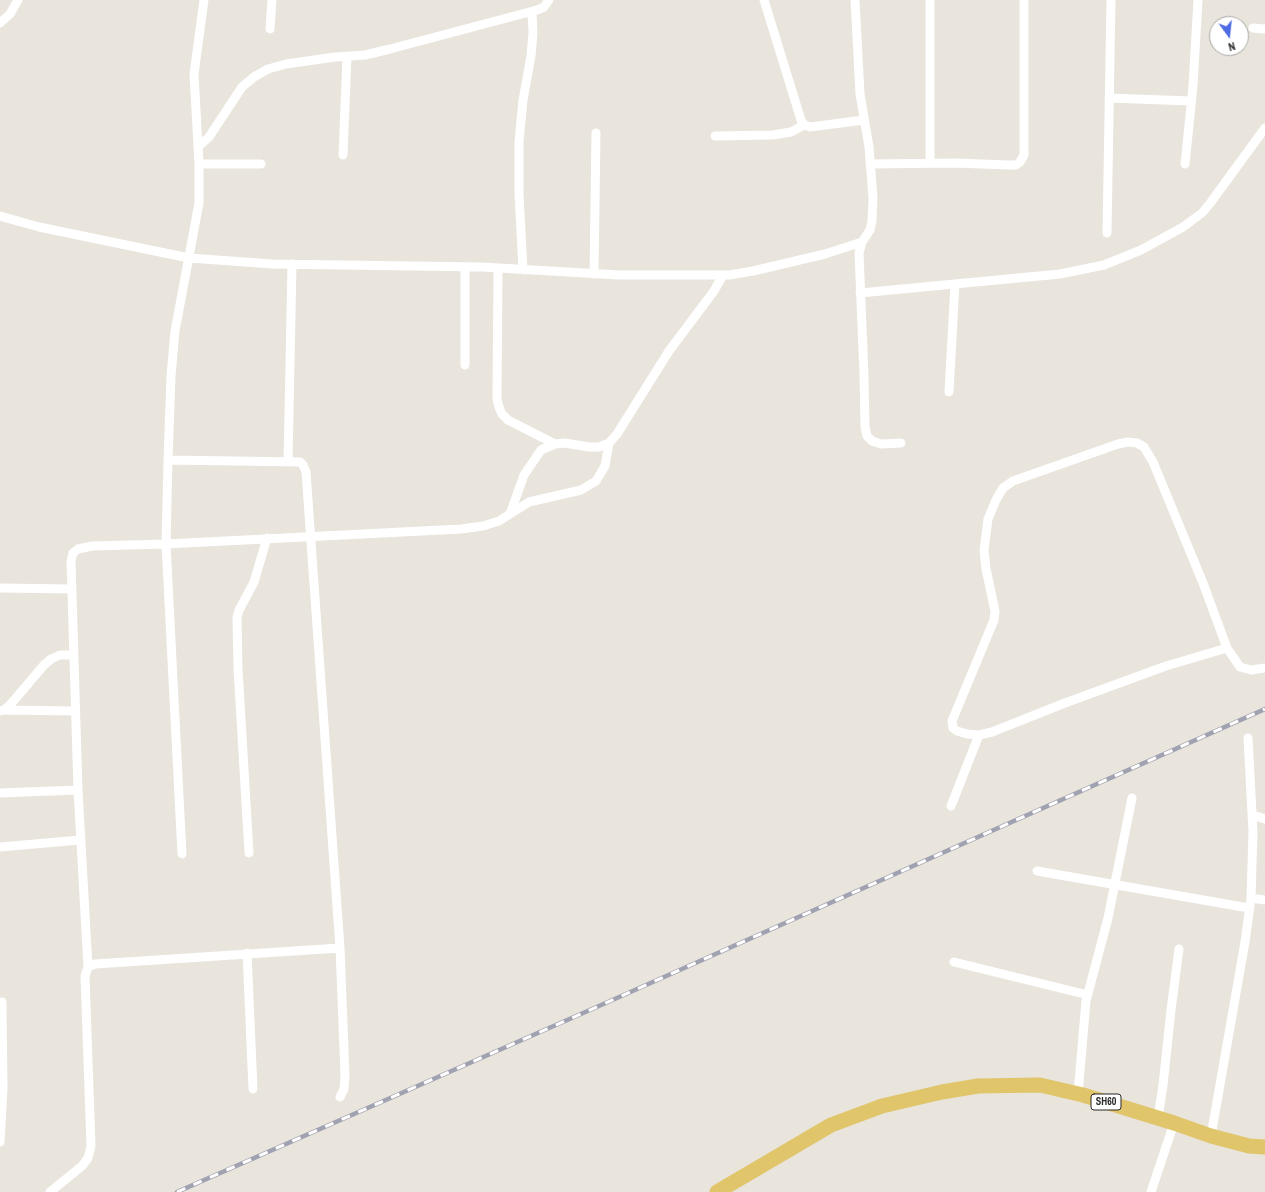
<!DOCTYPE html>
<style>
body{margin:0}
#map{position:relative;width:1265px;height:1192px;overflow:hidden;background:#e9e4dc;font-family:"Archivo Narrow",sans-serif}
canvas{display:block}
.north{position:absolute;left:1209px;top:16px;width:40px;height:40px;box-sizing:border-box;background:#fff;border:1px solid #a9a9a9;border-radius:50%;rotate:165deg;font-size:11px;font-weight:700;line-height:16px;text-align:center;color:#292929}
.north::after{content:'';display:block;margin:auto;width:14px;height:18px;background:#4e6ae4;clip-path:polygon(50% 0,100% 100%,50% 72%,0 100%)}
</style>
<div id="map">
<canvas width="1265" height="1192"></canvas>
<div class="north">N</div>
</div>
<script>
const ctx = document.querySelector('canvas').getContext('2d');
ctx.lineJoin = 'round';
const toPath = rows => new Path2D(rows.map(r => 'M' + r).join(''));
function trace(path, color, width, dash) { ctx.strokeStyle = color; ctx.lineWidth = width; ctx.lineCap = dash ? 'butt' : 'round'; ctx.setLineDash(dash || []); ctx.stroke(path); }
function write(font, color, halo, rows, align = 'center') {
  ctx.font = font + ' "Archivo Narrow",sans-serif'; ctx.lineWidth = 3; ctx.setLineDash([]); ctx.textBaseline = 'middle'; ctx.strokeStyle = halo; ctx.fillStyle = color; for (const [text, x, y, turn = 0] of rows) {
    ctx.save(); ctx.translate(x, y); ctx.rotate((+turn || 0) * Math.PI / 180); ctx.textAlign = isNaN(turn) ? turn : align; if (halo) ctx.strokeText(text, 0, 0); ctx.fillText(text, 0, 0); ctx.restore();
  }
}
trace(toPath([
 [764,0,801,120,804,125,810,127,864,120],
 [855,0,860,94,869,147,873,198,872,221,870,230,862,242,859,253,864,375,865,427,867,436,872,441,881,444,901,443],
 [0,23,10,14,18,0],
 [1253,28,1265,29],
 [270,29,272,0],
 [1109,98,1191,101],
 [715,136,773,135,791,132,804,125],
 [198,147,209,137,242,87,254,77,268,69,286,64,335,57,365,55,390,49,537,10,544,7,549,0],
 [343,155,347,56],
 [930,163,930,0],
 [199,164,261,164],
 [870,164,955,163,1008,165,1016,165,1020,162,1024,155,1024,0],
 [1185,164,1193,86,1198,0],
 [0,216,39,227,189,258,273,264,482,267,619,275,729,275,753,271,825,254,862,242],
 [1107,233,1111,0],
 [498,269,497,399,499,407,502,414,508,420,555,444],
 [523,270,519,194,519,142,523,100,531,56,533,33,532,12],
 [594,274,596,133],
 [860,293,1060,274,1104,265,1141,250,1183,227,1202,213,1211,202,1265,128],
 [465,365,465,267],
 [949,392,955,284],
 [168,460,300,462,303,465,306,472,340,948,345,1075,344,1089,340,1097],
 [288,462,292,264],
 [510,514,529,502,581,490,596,481,605,466,609,443],
 [0,588,72,589],
 [1227,648,1166,666,1065,703,992,732,979,735,967,734,957,731,953,728,952,721,994,620,995,611,986,569,984,550,988,519,996,500,1003,488,1013,481,1118,444,1128,442,1137,443,1144,447,1153,462,1203,583,1227,648,1240,667,1251,670,1265,668],
 [4,710,75,711],
 [0,711,4,710,10,705,44,665,51,659,60,655,74,655],
 [0,793,78,790],
 [951,806,979,735],
 [1252,815,1265,819],
 [0,847,80,840],
 [249,853,238,669,237,618,239,610,254,582,267,538],
 [182,854,166,544,168,460,171,376,175,331,199,203,199,164,194,74,204,0],
 [1037,871,1249,908],
 [1251,898,1265,900],
 [247,953,253,1089],
 [954,962,1088,995],
 [88,967,78,790,71,561,73,553,78,549,92,546,166,544,461,529,483,526,499,521,510,514,524,475,541,450,555,444,565,443,589,447,599,447,609,443,617,434,669,351,714,291,723,275],
 [1078,1094,1086,1001,1108,918,1132,798],
 [1158,1118,1163,1085,1171,1010,1179,949],
 [1211,1136,1245,942,1251,898,1253,832,1248,738],
 [0,1142,3,1088,2,1002],
 [50,1192,82,1166,88,1158,91,1146,85,976,88,967,95,964,340,948],
 [1151,1192,1174,1123]
]), '#fff', 9);
trace(toPath([
 [717,1192,831,1125,882,1106,942,1092,978,1086,1040,1085,1083,1095,1174,1123,1211,1136,1249,1146,1265,1147]
]), '#e0c56b', 15);
const rail = toPath([
 [177,1192,599,1006,1265,709]
]);
trace(rail, '#a0a2b1', 4.5);
trace(rail, '#fff', 3, [9]);
for (const [x, y, w] of [
 [1106,1102,30]
]) { const box = new Path2D(); box.roundRect(x - w / 2, y - 8, w, 16, 3); ctx.fillStyle = '#fff'; ctx.fill(box); trace(box, '#292929', 1); }
write('bold 10px', '#292929', null, [
 ["SH60",1106,1102]
]);
</script>
